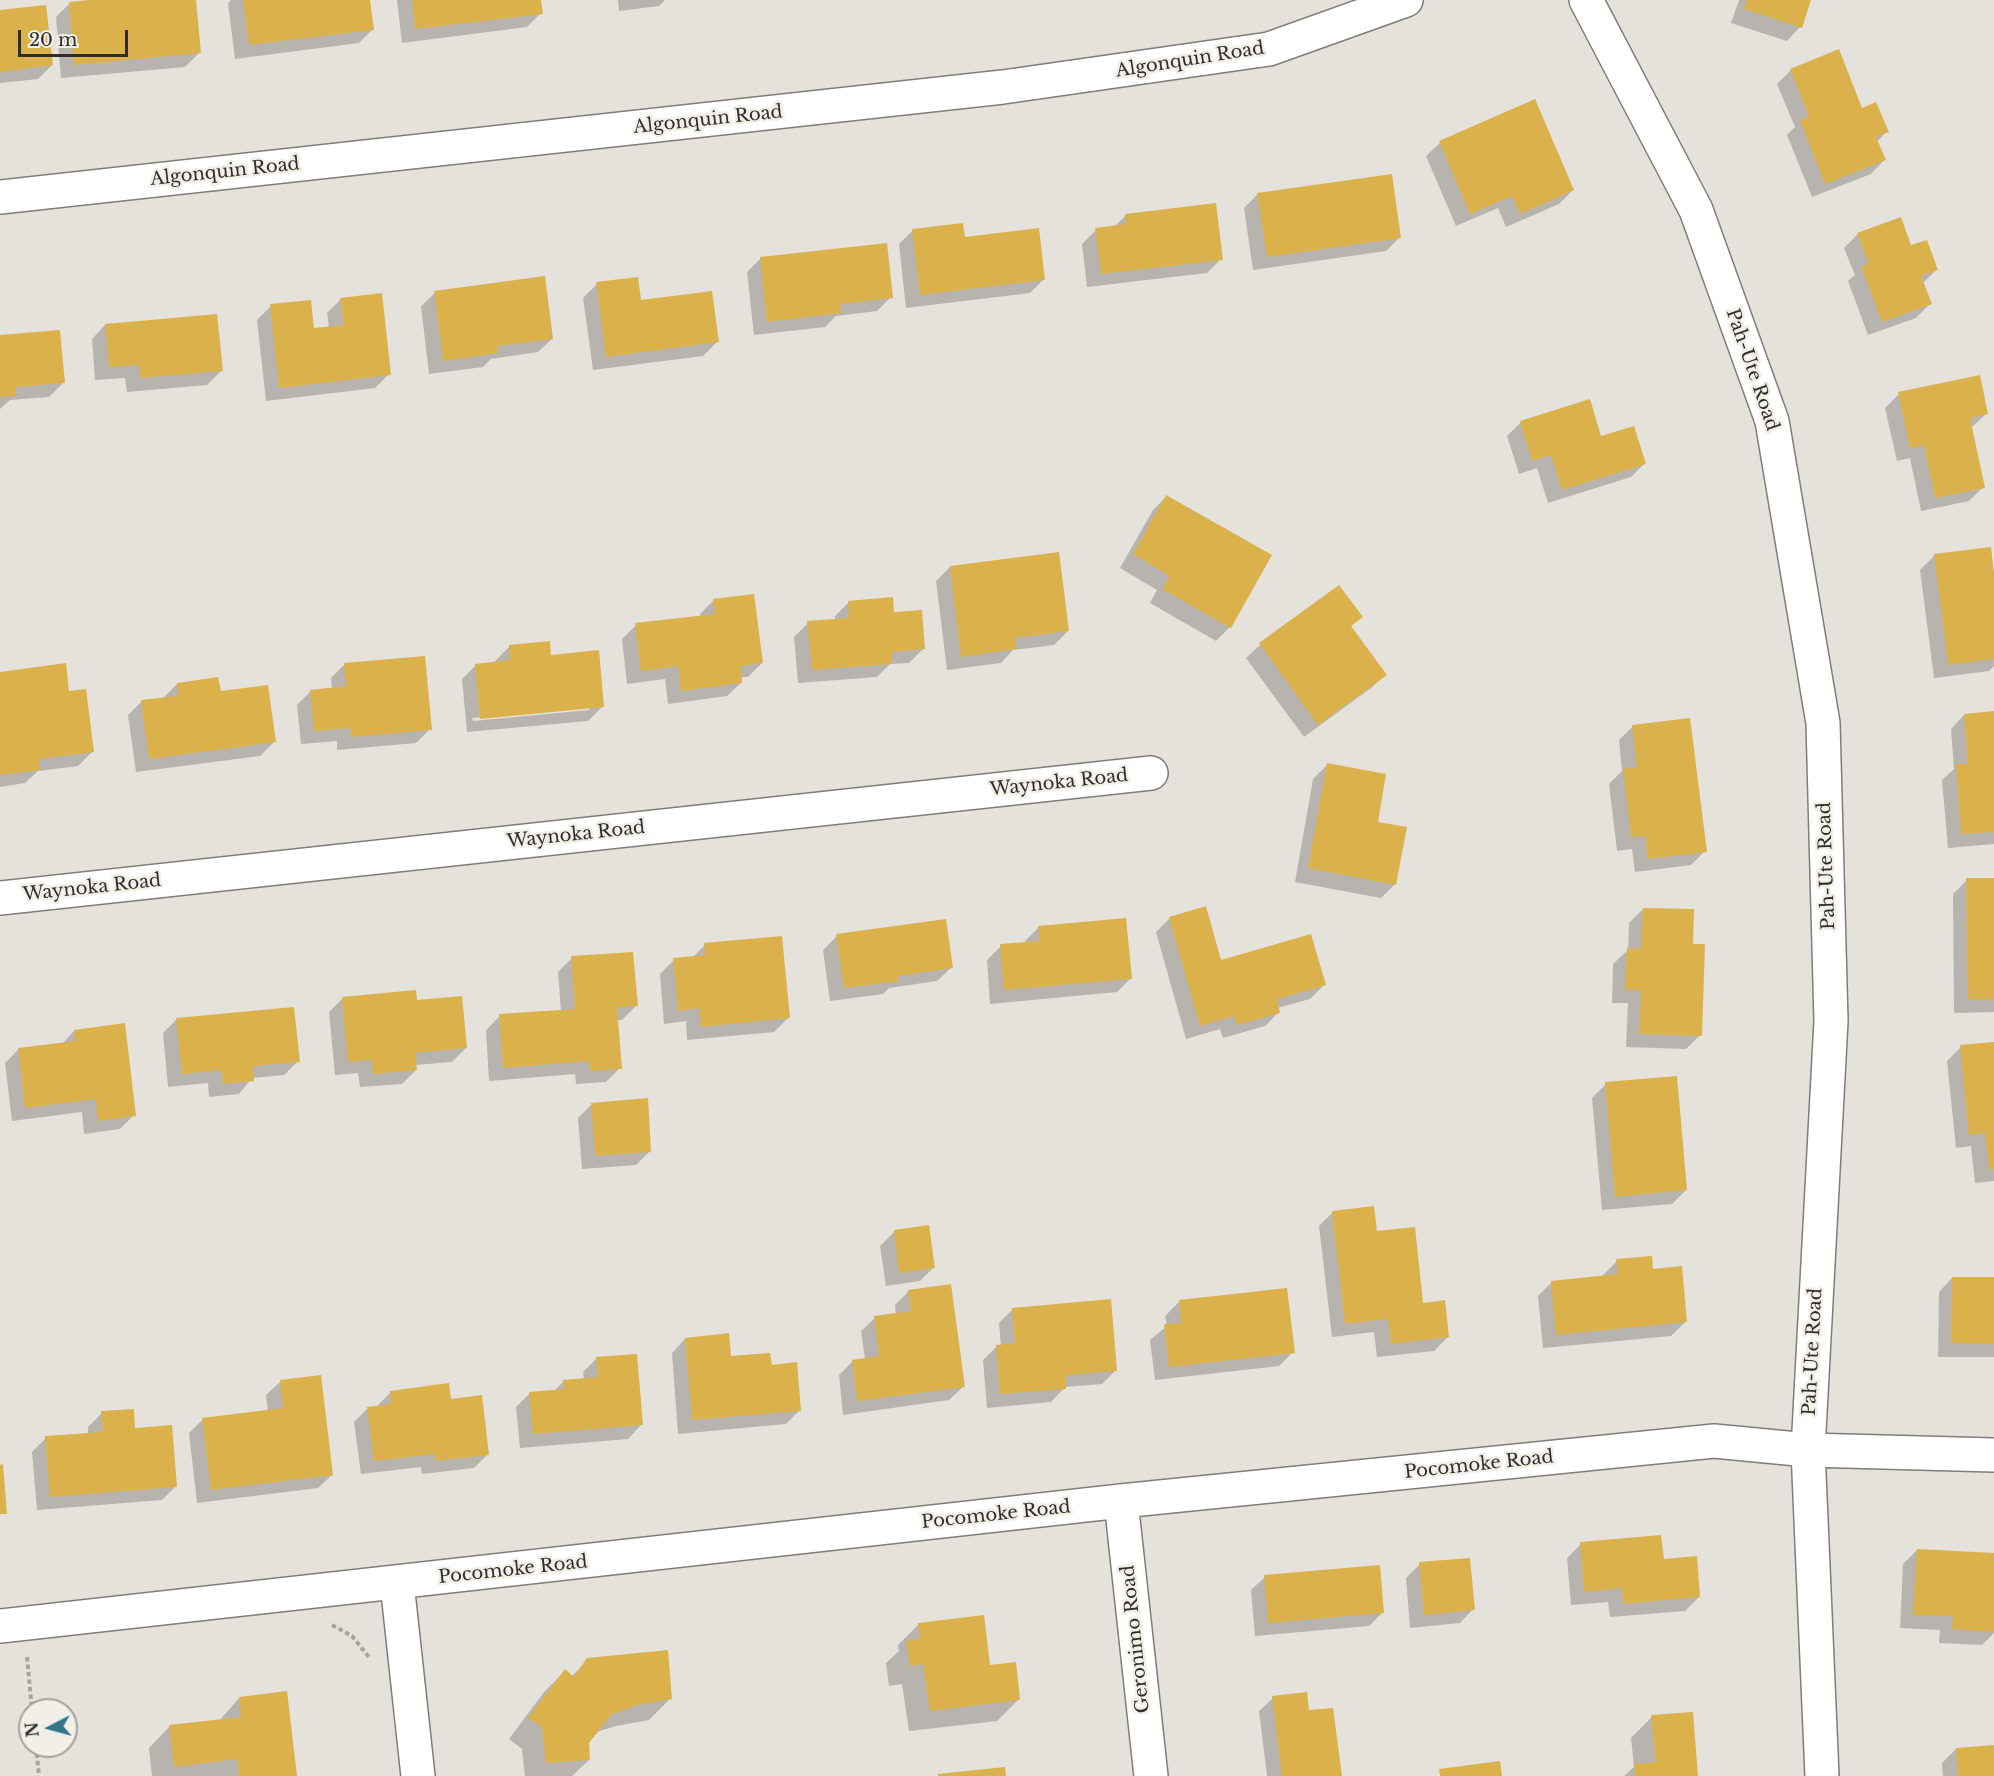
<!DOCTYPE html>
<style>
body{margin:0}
#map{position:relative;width:1994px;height:1776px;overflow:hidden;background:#e5e2dc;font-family:"Libre Baskerville",serif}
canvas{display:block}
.north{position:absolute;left:18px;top:1698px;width:60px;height:60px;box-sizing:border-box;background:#f2efe9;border:2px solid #a4a29d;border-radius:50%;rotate:264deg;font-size:16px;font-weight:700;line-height:24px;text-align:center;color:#2f2e2c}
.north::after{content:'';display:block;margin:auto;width:21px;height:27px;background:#357789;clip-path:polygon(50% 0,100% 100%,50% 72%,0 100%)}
.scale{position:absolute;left:18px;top:30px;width:110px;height:27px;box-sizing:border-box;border:3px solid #2f2e2c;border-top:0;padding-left:8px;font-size:18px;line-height:21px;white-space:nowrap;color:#2f2e2c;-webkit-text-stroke:4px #f2efe9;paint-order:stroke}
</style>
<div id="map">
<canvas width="1994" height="1776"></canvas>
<div class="north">N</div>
<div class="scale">20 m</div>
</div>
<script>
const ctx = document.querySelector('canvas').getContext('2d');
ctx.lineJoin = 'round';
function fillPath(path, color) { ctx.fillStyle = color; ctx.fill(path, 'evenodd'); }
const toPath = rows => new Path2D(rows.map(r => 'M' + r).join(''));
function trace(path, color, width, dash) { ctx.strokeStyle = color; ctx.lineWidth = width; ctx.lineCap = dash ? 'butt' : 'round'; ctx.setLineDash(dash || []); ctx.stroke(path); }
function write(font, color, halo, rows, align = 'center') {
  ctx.font = font + ' "Libre Baskerville",serif'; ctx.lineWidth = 5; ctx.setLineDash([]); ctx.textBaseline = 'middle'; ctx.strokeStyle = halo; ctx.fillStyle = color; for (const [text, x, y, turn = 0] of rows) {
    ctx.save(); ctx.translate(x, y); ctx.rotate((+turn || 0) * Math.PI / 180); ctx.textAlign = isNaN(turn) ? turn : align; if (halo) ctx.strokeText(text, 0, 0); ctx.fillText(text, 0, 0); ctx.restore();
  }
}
fillPath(toPath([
 [107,0,195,0,199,53,185,67,61,78,56,17,70,3],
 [231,0,369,0,373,29,359,43,235,59,228,3],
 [397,0,540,0,541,13,527,27,402,43],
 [618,0,665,0,659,6,619,11],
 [1739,0,1809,0,1800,27,1787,41,1731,23],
 [0,12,52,65,38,79,0,83],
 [1791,70,1861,110,1887,131,1877,142,1884,160,1871,174,1812,197,1787,135,1795,127,1777,84],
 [1534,101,1573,190,1559,204,1506,227,1498,208,1456,226,1426,156,1440,143],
 [1258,194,1400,237,1386,251,1253,270,1244,208],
 [1126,215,1221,259,1207,273,1087,287,1082,244,1096,230,1114,227],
 [913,230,964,239,1044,279,1030,293,906,308,899,244],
 [1858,234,1910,247,1936,270,1923,283,1930,304,1916,318,1868,335,1848,281,1855,275,1844,248],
 [761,258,891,297,877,311,836,316,825,327,754,335,747,272],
 [597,284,639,301,717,342,703,356,593,370,583,298],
 [435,293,552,339,538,352,491,359,483,367,429,374,421,306],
 [341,299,389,374,375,388,266,401,257,320,271,306,313,330,329,328,327,313],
 [105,325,221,371,207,385,127,392,125,378,95,380,92,339],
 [0,336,63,383,49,397,10,400,0,409],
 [1899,394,1987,413,1971,428,1983,487,1969,501,1921,511,1910,458,1897,461,1885,408],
 [1521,422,1645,463,1631,477,1548,503,1537,468,1519,474,1507,436],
 [1167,496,1270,556,1230,627,1216,641,1150,603,1157,590,1120,568,1153,510],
 [1934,556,1994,585,1994,666,1989,671,1934,678,1920,570],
 [950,567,1068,631,1054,645,1013,650,1001,663,947,670,936,581],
 [714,600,762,663,748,677,740,677,741,683,727,696,668,704,665,679,627,684,622,639,636,625,700,617,700,614],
 [849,602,892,614,923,649,909,663,890,664,877,677,798,683,794,637,808,623,835,621,835,616],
 [1361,617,1350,627,1385,675,1371,688,1304,737,1246,658,1260,645],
 [509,647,550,657,602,707,588,721,467,732,462,679,476,665,496,663,495,661],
 [589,707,589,710,473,721,472,718],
 [345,664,430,729,416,743,337,750,337,741,301,744,297,705,311,691,332,689,331,678],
 [0,673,92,752,78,766,38,771,25,783,0,787],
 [177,684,219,692,274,742,260,756,136,772,128,715,142,701,163,698],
 [1994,713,1994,844,1948,848,1942,780,1954,769,1951,729,1964,715],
 [1633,726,1705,851,1691,865,1635,872,1632,849,1617,851,1609,784,1622,771,1619,740],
 [1327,765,1376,823,1395,884,1381,898,1295,882,1313,779],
 [1994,879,1994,1012,1954,1013,1953,894,1967,880],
 [1643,909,1692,946,1700,1035,1686,1049,1626,1047,1628,1003,1612,1003,1613,964,1628,950,1629,923],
 [1170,918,1220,961,1324,985,1310,999,1277,1008,1279,1012,1265,1026,1223,1038,1220,1029,1186,1039,1156,932],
 [1039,927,1131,978,1117,992,990,1004,987,960,1001,946,1025,944,1025,941],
 [837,936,951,968,937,981,889,988,883,994,830,1001,823,950],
 [705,945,788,1018,774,1032,687,1040,686,1021,664,1024,660,974,674,960,692,958],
 [572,958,636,1006,622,1020,617,1020,620,1068,606,1082,576,1084,575,1074,489,1081,486,1030,500,1016,561,1011,558,972],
 [343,998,416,1002,466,1048,452,1062,415,1065,416,1070,402,1084,360,1087,358,1073,335,1075,329,1012],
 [177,1019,298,1061,284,1075,252,1078,239,1094,209,1097,208,1083,168,1087,163,1033],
 [74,1031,134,1115,120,1129,84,1134,82,1112,12,1121,5,1063,19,1049,62,1044],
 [1994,1044,1994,1181,1975,1183,1971,1146,1956,1148,1947,1061,1961,1047],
 [1606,1084,1686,1190,1672,1204,1602,1210,1592,1098],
 [592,1104,650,1151,636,1165,582,1169,578,1118],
 [1333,1212,1376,1233,1422,1304,1448,1337,1434,1351,1377,1357,1374,1332,1332,1337,1319,1226],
 [894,1232,934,1267,920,1281,886,1286,880,1246],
 [1617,1261,1652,1271,1685,1322,1671,1336,1543,1348,1538,1296,1552,1282,1603,1277,1603,1275],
 [1952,1278,1994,1279,1994,1357,1938,1357,1939,1292],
 [909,1291,963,1387,949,1400,843,1415,839,1375,853,1361,865,1359,861,1331,875,1318,896,1315,895,1305],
 [1179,1302,1293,1352,1279,1366,1155,1380,1150,1340,1167,1326,1165,1316],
 [1013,1309,1116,1370,1102,1384,1065,1387,1051,1402,987,1408,983,1360,997,1346,1001,1346,999,1323],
 [685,1339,729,1358,770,1366,800,1410,786,1424,678,1434,672,1353],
 [597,1358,641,1425,628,1439,520,1448,516,1407,530,1393,554,1391,564,1381,584,1380,583,1372],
 [280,1382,332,1475,318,1488,197,1503,189,1433,203,1419,268,1411,266,1395],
 [391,1392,450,1400,488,1454,474,1468,422,1474,421,1467,361,1474,354,1422,368,1408,377,1406],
 [102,1413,134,1430,176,1486,162,1500,37,1510,32,1452,46,1438,88,1435,88,1427],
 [1581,1544,1662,1560,1699,1597,1685,1611,1610,1617,1608,1602,1571,1605,1567,1558],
 [1917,1550,1994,1554,1994,1633,1982,1645,1939,1643,1940,1630,1900,1628,1903,1564],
 [1420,1564,1473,1609,1460,1623,1410,1628,1406,1578],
 [1265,1577,1383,1612,1369,1626,1255,1636,1251,1590],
 [919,1624,989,1666,1018,1700,997,1721,909,1731,902,1684,889,1686,886,1663,899,1651,898,1645],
 [588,1660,670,1699,649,1720,616,1726,596,1732,588,1743,589,1760,572,1776,525,1776,522,1749,509,1739,544,1692,565,1671,571,1677],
 [239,1698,295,1776,152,1776,149,1748,169,1727,219,1721],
 [1273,1698,1307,1712,1341,1776,1267,1776,1259,1711],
 [1652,1717,1697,1776,1624,1776,1634,1767,1631,1738],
 [1994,1747,1994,1776,1943,1776,1942,1763,1956,1749]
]), '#0003');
fillPath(toPath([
 [90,0,196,0,201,53,74,65,69,2],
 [243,0,370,0,374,30,249,45],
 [412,0,541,0,543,14,415,29],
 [1747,0,1811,0,1802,28,1744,9],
 [46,5,53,65,0,72,0,10],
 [1839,49,1862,108,1876,102,1889,132,1876,137,1886,160,1825,184,1800,120,1809,116,1790,69],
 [1535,99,1574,190,1520,214,1512,196,1470,214,1439,141],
 [1392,174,1401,238,1267,257,1257,193],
 [1216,203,1223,260,1101,274,1095,228,1126,224,1125,214],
 [1901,217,1911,245,1927,240,1938,270,1921,276,1932,304,1882,322,1861,266,1869,264,1857,233],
 [963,223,965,237,1039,228,1045,280,920,295,912,229],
 [887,243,893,298,840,304,841,313,767,322,760,257],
 [545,276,553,339,497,346,498,353,443,361,434,291],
 [638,277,641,300,712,291,719,342,606,357,596,282],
 [382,293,391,375,279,388,270,304,311,300,314,328,344,325,340,298],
 [217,314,223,371,140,378,139,365,109,367,105,324],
 [60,330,65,383,16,387,16,396,0,397,0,335],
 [1980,375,1988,414,1970,418,1985,488,1935,498,1924,445,1910,448,1898,392],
 [1590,399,1601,436,1634,426,1646,464,1562,490,1551,455,1532,461,1520,421],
 [1166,495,1272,555,1231,628,1162,589,1170,576,1133,554],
 [1991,547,1994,573,1994,659,1948,665,1934,554],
 [1059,552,1069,631,1015,638,1016,649,961,657,950,566],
 [1339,585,1363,617,1351,626,1387,675,1318,725,1259,643],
 [754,594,763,663,741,666,742,683,681,691,678,666,641,671,635,623,715,614,713,599],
 [893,597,894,612,922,610,925,649,892,652,892,664,812,670,807,621,849,618,848,601],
 [550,641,551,655,599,650,604,707,480,719,475,664,510,660,509,645],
 [425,656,432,730,351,737,350,728,314,731,310,690,346,686,344,663],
 [66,663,69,691,86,689,94,752,39,759,40,770,0,775,0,672],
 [218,677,221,691,268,685,276,742,149,759,141,700,178,696,177,683],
 [1994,711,1994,832,1961,834,1956,764,1968,764,1964,714],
 [1690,718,1707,852,1648,859,1645,836,1631,837,1623,769,1637,767,1632,725],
 [1327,763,1386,774,1378,822,1407,827,1396,885,1308,868],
 [1966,878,1994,878,1994,999,1968,999],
 [1206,906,1221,960,1311,934,1326,985,1277,999,1280,1013,1237,1025,1234,1016,1200,1026,1169,917],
 [1643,908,1694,909,1693,944,1705,944,1702,1036,1639,1034,1641,990,1625,990,1627,948,1641,949],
 [1126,918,1132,979,1004,990,1000,944,1040,941,1038,926],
 [946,919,953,968,898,976,899,981,844,988,836,934],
 [782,936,790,1018,701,1027,699,1008,678,1011,673,958,705,955,704,943],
 [633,952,638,1006,617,1007,622,1069,590,1071,589,1061,503,1068,499,1014,575,1009,571,956],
 [416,990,417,1000,462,996,467,1048,415,1053,417,1070,373,1074,372,1060,348,1062,342,997],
 [294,1007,300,1062,253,1066,254,1081,223,1084,221,1070,182,1074,176,1018],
 [125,1023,136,1116,98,1121,96,1099,25,1108,18,1048,75,1041,74,1030],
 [1994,1042,1994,1169,1989,1170,1985,1133,1969,1135,1960,1045],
 [1677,1076,1687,1190,1615,1197,1605,1082],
 [648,1098,651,1152,595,1156,591,1103],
 [1374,1206,1377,1231,1415,1227,1423,1303,1445,1300,1449,1337,1391,1344,1388,1319,1345,1324,1332,1211],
 [929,1225,935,1268,899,1273,894,1230],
 [1652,1256,1653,1269,1682,1266,1687,1322,1556,1335,1551,1281,1618,1274,1616,1259],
 [1952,1277,1994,1277,1994,1344,1951,1343],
 [951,1284,965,1387,857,1401,852,1360,879,1356,874,1316,911,1311,908,1290],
 [1287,1288,1295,1353,1169,1367,1164,1324,1181,1323,1179,1300],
 [1111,1299,1117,1371,1066,1375,1066,1389,1000,1394,996,1345,1015,1343,1012,1308],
 [729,1333,731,1356,770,1353,772,1365,797,1362,801,1411,692,1420,685,1338],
 [637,1354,643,1425,533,1434,529,1392,564,1389,563,1380,598,1377,596,1357],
 [321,1375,333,1475,211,1490,202,1418,283,1408,280,1380],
 [449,1383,451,1399,482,1395,489,1455,436,1461,434,1454,374,1461,367,1407,391,1404,390,1391],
 [134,1409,135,1428,172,1425,177,1487,50,1497,45,1436,103,1432,101,1411],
 [3,1464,7,1514,0,1514,0,1465],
 [1661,1535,1664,1559,1697,1556,1700,1597,1623,1604,1622,1588,1584,1592,1580,1542],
 [1917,1549,1994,1553,1994,1632,1952,1629,1953,1616,1913,1615],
 [1470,1558,1475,1610,1424,1615,1419,1562],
 [1380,1565,1384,1613,1268,1623,1264,1575],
 [984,1615,990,1665,1016,1662,1020,1700,930,1711,923,1664,910,1666,906,1641,920,1639,918,1623],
 [668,1650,672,1699,638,1705,612,1714,589,1743,590,1760,546,1763,542,1727,528,1718,565,1669,574,1677,587,1658],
 [287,1691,297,1776,239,1776,237,1759,174,1767,169,1725,241,1717,239,1697],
 [1307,1692,1309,1710,1333,1708,1342,1776,1282,1776,1272,1696],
 [1693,1712,1698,1776,1635,1776,1634,1764,1656,1762,1651,1715],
 [1994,1745,1994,1776,1958,1776,1956,1748],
 [1500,1761,1502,1776,1440,1776,1439,1769],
 [1005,1767,1006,1776,938,1776,938,1774]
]), '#dbb14b');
const minor = toPath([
 [1586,0,1696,210,1772,421,1823,723,1831,1021,1808,1450,1822,1776],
 [0,197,1003,87,1269,49,1406,0],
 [0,898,1151,773],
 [1121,1501,1151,1776],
 [397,1583,418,1776],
 [0,1626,1121,1501,1714,1441,1808,1450,1994,1455]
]);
trace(minor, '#807d78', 36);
trace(toPath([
 [332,1625,352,1636,369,1657],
 [27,1657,32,1710],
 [36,1746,39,1776]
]), '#a6a49f', 4, [4.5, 3]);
trace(minor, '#fff', 33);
write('18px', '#2f2e2c', '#f2efe9', [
 ["Algonquin Road",1190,60,-9],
 ["Algonquin Road",708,120,-6],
 ["Algonquin Road",225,172,-6],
 ["Pah-Ute Road",1752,370,71],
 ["Waynoka Road",1059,783,-6],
 ["Waynoka Road",576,835,-6],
 ["Pah-Ute Road",1827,866,-92],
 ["Waynoka Road",92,888,-6],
 ["Pah-Ute Road",1813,1352,-87],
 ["Pocomoke Road",1479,1465,-6],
 ["Pocomoke Road",996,1515,-6],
 ["Pocomoke Road",513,1570,-6],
 ["Geronimo Road",1136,1639,-96]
]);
</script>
